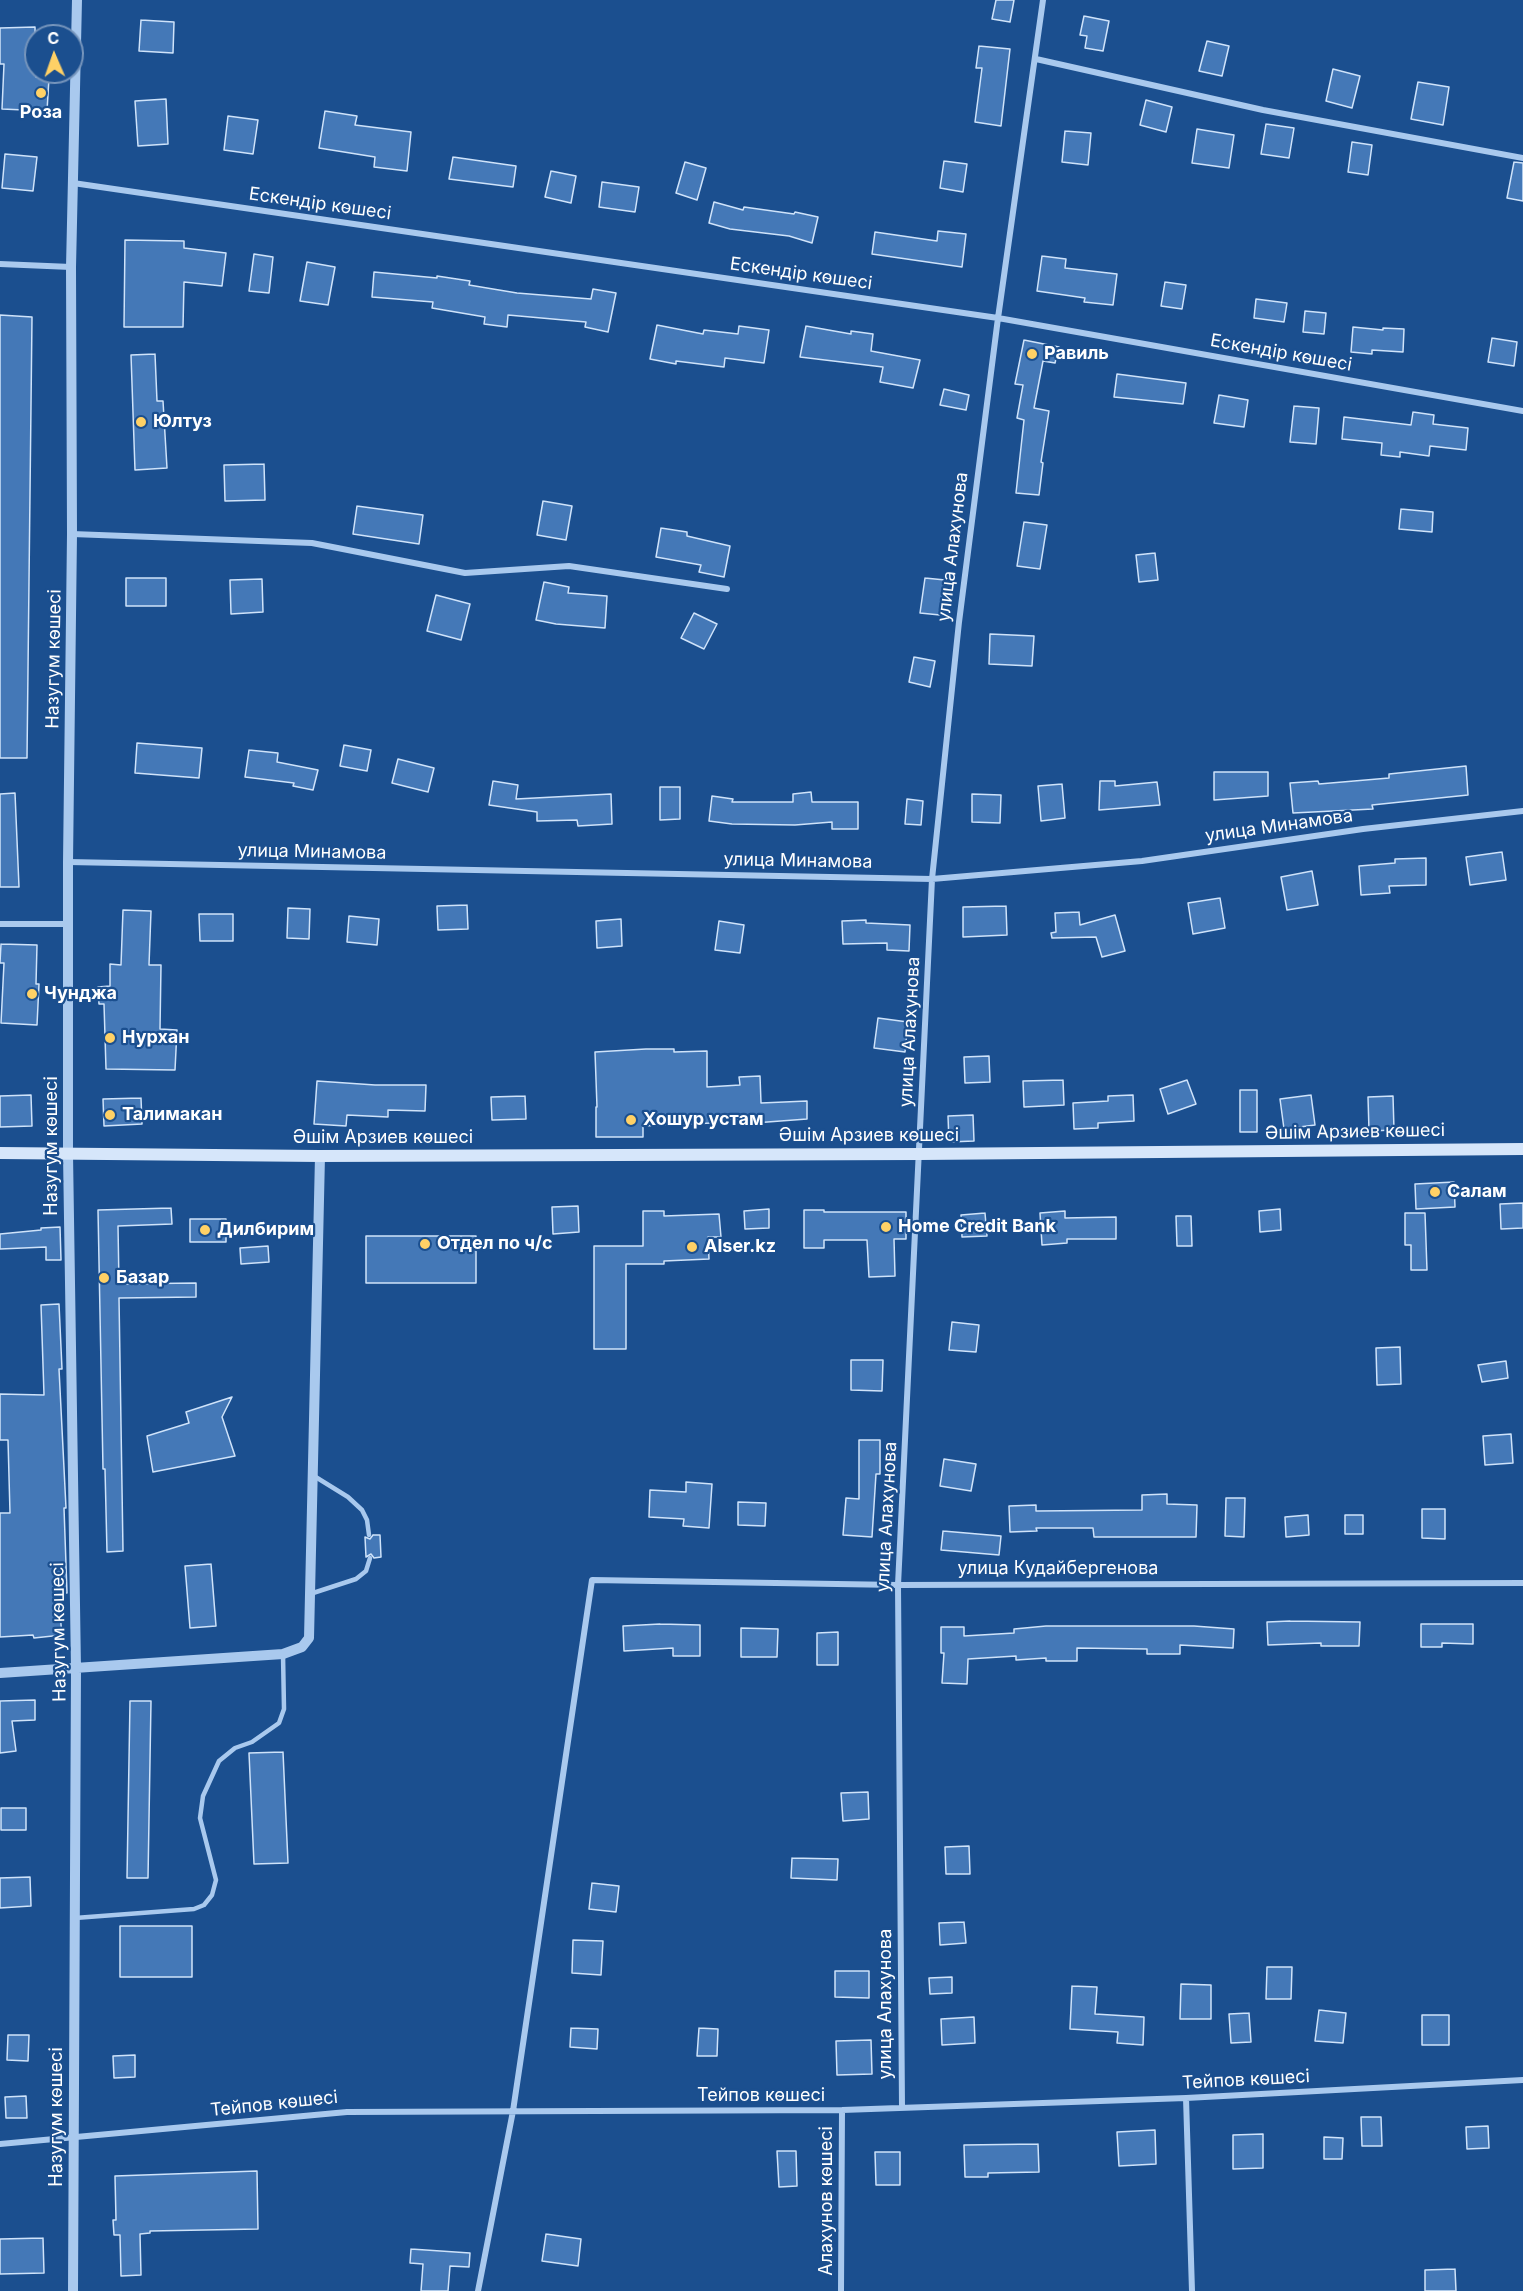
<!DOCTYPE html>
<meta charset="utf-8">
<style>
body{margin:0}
#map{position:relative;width:1523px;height:2291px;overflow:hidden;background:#1b4f8f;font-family:Inter,sans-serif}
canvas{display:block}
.north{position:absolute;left:24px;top:24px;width:60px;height:60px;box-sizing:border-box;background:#1b4f8f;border:2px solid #7695bc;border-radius:50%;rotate:358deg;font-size:16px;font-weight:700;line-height:24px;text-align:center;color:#fff}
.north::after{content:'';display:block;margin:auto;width:21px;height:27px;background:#ffd166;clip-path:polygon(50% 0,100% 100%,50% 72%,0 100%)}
</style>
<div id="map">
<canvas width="1523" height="2291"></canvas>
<div class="north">С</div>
</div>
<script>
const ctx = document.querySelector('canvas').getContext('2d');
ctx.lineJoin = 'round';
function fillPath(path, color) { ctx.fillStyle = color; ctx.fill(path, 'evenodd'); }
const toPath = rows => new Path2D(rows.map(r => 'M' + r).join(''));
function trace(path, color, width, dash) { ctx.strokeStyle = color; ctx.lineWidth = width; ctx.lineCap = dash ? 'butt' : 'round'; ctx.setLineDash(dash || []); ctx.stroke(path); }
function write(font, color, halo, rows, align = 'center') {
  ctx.font = font + ' Inter,sans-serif'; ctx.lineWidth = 4.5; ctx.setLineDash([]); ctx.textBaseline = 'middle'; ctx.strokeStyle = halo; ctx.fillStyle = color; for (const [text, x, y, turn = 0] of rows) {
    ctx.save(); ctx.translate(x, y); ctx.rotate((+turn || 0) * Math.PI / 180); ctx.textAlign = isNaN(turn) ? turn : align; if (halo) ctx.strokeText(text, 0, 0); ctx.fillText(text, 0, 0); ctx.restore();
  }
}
const building = toPath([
 [996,0,1014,0,1010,22,992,19,996,0],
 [1084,16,1109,21,1103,51,1085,48,1087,36,1080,35,1084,16],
 [141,20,174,22,173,53,139,51,141,20],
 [35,27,36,77,49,78,47,111,2,109,4,64,0,64,0,28,35,27],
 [1207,41,1229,46,1222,76,1199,71,1207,41],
 [979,46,1010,49,1001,126,975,122,982,68,976,68,979,46],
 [1333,69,1360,76,1352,108,1326,101,1333,69],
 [1418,82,1449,87,1443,125,1411,119,1418,82],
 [166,99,168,144,138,146,135,101,166,99],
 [1146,100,1172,107,1166,132,1140,125,1146,100],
 [325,111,357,116,355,125,411,132,407,171,374,167,375,157,319,148,325,111],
 [228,116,258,120,253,154,224,150,228,116],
 [1266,124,1294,128,1289,158,1261,154,1266,124],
 [1197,129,1234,135,1229,168,1192,163,1197,129],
 [1065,131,1091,133,1088,165,1062,162,1065,131],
 [1352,142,1372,145,1368,175,1348,172,1352,142],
 [5,154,37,157,33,191,2,188,5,154],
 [453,157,516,166,513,187,449,179,453,157],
 [944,161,967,164,963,192,940,188,944,161],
 [685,162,706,168,697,200,676,193,685,162],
 [1514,162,1523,163,1523,201,1507,198,1514,162],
 [551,171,576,176,571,203,545,197,551,171],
 [602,182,639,187,635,212,599,207,602,182],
 [714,202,743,210,744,207,794,214,795,212,818,217,812,243,789,236,730,229,709,223,714,202],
 [938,231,966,234,962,267,872,254,875,232,937,241,938,231],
 [125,240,184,241,184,248,226,253,222,286,184,282,183,327,124,327,125,240],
 [254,254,273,257,269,293,249,291,254,254],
 [1042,256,1066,259,1065,268,1117,274,1113,305,1084,302,1085,298,1037,291,1042,256],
 [307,262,335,267,328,305,300,301,307,262],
 [374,272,437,278,437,276,470,281,469,285,517,293,591,299,593,289,616,293,608,332,585,327,586,322,508,315,507,327,484,324,485,317,432,308,433,302,372,297,374,272],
 [1165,282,1186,285,1182,309,1161,306,1165,282],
 [1256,299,1287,303,1284,322,1254,318,1256,299],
 [1305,311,1326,313,1324,334,1303,332,1305,311],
 [0,315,32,317,27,758,0,758,0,315],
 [657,325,703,334,704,330,738,334,739,326,769,330,764,363,725,358,724,367,676,361,676,364,650,359,657,325],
 [806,326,851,334,851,331,873,334,871,351,920,360,913,388,880,382,883,367,800,357,806,326],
 [1353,327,1383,330,1383,328,1404,329,1403,352,1372,350,1372,354,1351,352,1353,327],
 [1492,338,1517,342,1514,366,1488,362,1492,338],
 [1024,340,1059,347,1055,363,1043,361,1034,408,1049,411,1041,462,1043,463,1039,495,1016,493,1024,420,1017,418,1023,385,1015,384,1024,340],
 [155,354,157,401,163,401,167,468,135,470,131,355,155,354],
 [1117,374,1186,383,1183,404,1114,397,1117,374],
 [944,389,969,395,966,410,940,405,944,389],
 [1219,395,1248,400,1244,427,1214,423,1219,395],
 [1294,406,1319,408,1316,444,1290,442,1294,406],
 [1413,412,1434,415,1433,424,1468,428,1466,450,1430,446,1429,456,1400,452,1400,457,1381,455,1382,443,1342,439,1344,417,1411,425,1413,412],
 [264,464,265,500,225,501,224,465,264,464],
 [543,501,572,506,566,540,537,535,543,501],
 [357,506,423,515,419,544,353,534,357,506],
 [1401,509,1433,512,1432,532,1399,529,1401,509],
 [1024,522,1047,525,1040,569,1017,566,1024,522],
 [661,528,687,532,687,536,730,546,724,577,699,572,701,565,656,557,661,528],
 [1155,553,1158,580,1139,582,1136,555,1155,553],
 [126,578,166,578,166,606,126,606,126,578],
 [925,578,945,580,940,615,920,613,925,578],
 [262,579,263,612,231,614,230,580,262,579],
 [544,582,569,587,568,593,607,596,605,628,556,624,536,620,544,582],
 [436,595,470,604,461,640,427,631,436,595],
 [694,613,717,624,704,649,681,638,694,613],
 [990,634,1034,636,1032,666,989,664,990,634],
 [914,657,935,661,930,687,909,682,914,657],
 [137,743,202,748,199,778,135,773,137,743],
 [344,745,371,750,367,771,340,766,344,745],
 [249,750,278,753,277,762,318,770,313,790,293,786,294,783,245,777,249,750],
 [398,759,434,768,428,792,392,783,398,759],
 [1466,766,1468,795,1372,805,1373,809,1293,813,1290,783,1318,781,1319,784,1389,778,1389,774,1466,766],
 [1214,772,1268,772,1268,796,1214,800,1214,772],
 [493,781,518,785,516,799,611,794,612,824,578,826,577,820,537,821,537,812,489,805,493,781],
 [1100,781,1115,781,1115,786,1157,782,1160,805,1099,810,1100,781],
 [1062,784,1065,818,1041,821,1038,786,1062,784],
 [660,787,680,787,680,819,660,820,660,787],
 [811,792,812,802,858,802,858,829,832,829,832,822,795,825,732,824,709,821,712,796,733,799,732,802,793,802,793,794,811,792],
 [15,793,19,887,0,887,0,794,15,793],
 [972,794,1001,795,1000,823,972,822,972,794],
 [907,799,923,801,921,825,905,824,907,799],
 [1502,852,1506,880,1470,885,1466,857,1502,852],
 [1426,858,1426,885,1389,886,1390,893,1361,895,1359,866,1395,863,1395,859,1426,858],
 [1312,871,1318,905,1287,910,1281,877,1312,871],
 [1220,898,1225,928,1193,934,1188,903,1220,898],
 [467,905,468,929,438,930,437,906,467,905],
 [1006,906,1007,935,963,937,963,907,1006,906],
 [288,908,310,909,309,939,287,938,288,908],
 [123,910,151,911,149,965,161,965,160,1029,177,1030,175,1070,106,1069,104,1004,99,1004,98,987,110,986,110,964,121,965,123,910],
 [1079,912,1080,925,1115,915,1125,951,1102,957,1096,937,1052,938,1051,933,1056,932,1055,913,1079,912],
 [199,914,233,914,233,941,200,941,199,914],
 [349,916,379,919,377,945,347,942,349,916],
 [621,919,622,946,597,948,596,921,621,919],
 [866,920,866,923,910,925,909,951,887,950,887,943,843,944,842,921,866,920],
 [719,921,744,925,740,953,715,950,719,921],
 [1,944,37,945,36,984,39,984,37,1025,1,1023,4,963,0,963,1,944],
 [878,1018,908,1022,905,1052,874,1048,878,1018],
 [646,1049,674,1049,674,1052,707,1051,707,1087,740,1085,739,1077,760,1076,761,1103,807,1101,807,1119,741,1124,741,1119,712,1120,712,1123,643,1126,643,1137,596,1137,596,1107,597,1107,595,1052,646,1049],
 [989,1056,990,1082,965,1083,964,1057,989,1056],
 [1063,1080,1064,1105,1024,1107,1023,1081,1063,1080],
 [1187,1080,1196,1104,1168,1114,1160,1089,1187,1080],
 [317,1081,375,1085,426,1085,425,1111,388,1110,388,1117,347,1115,346,1126,314,1124,317,1081],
 [1240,1090,1257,1090,1257,1132,1240,1132,1240,1090],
 [31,1095,32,1126,0,1127,0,1096,31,1095],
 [1133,1095,1134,1121,1098,1123,1098,1128,1074,1129,1073,1103,1108,1101,1108,1096,1133,1095],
 [1311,1095,1315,1125,1284,1129,1280,1099,1311,1095],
 [525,1096,526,1119,492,1120,491,1097,525,1096],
 [1393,1096,1394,1130,1369,1131,1368,1097,1393,1096],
 [141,1098,142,1124,104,1126,103,1099,141,1098],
 [973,1115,974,1141,949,1142,948,1116,973,1115],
 [1454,1182,1455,1207,1416,1209,1415,1184,1454,1182],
 [1523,1203,1523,1228,1501,1229,1500,1204,1523,1203],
 [578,1206,579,1232,553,1234,552,1207,578,1206],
 [171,1208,172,1224,118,1226,119,1284,196,1283,196,1297,119,1298,123,1551,107,1552,105,1469,103,1469,98,1210,171,1208],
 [769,1209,769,1228,745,1229,744,1211,769,1209],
 [1280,1209,1281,1230,1260,1232,1259,1211,1280,1209],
 [804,1210,824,1210,824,1212,906,1212,906,1239,894,1239,895,1276,869,1277,867,1240,824,1240,824,1248,804,1248,804,1210],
 [643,1211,664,1211,664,1216,719,1214,721,1237,708,1237,709,1259,664,1261,664,1264,626,1264,626,1349,594,1349,594,1246,643,1246,643,1211],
 [1065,1211,1065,1218,1116,1217,1116,1239,1067,1239,1067,1243,1042,1245,1040,1213,1065,1211],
 [985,1213,987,1236,962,1237,961,1215,985,1213],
 [1405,1213,1425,1213,1427,1270,1411,1270,1411,1245,1405,1245,1405,1213],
 [1176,1216,1191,1216,1192,1246,1177,1246,1176,1216],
 [190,1219,226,1219,226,1242,190,1242,190,1219],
 [60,1227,61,1260,46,1260,46,1247,0,1249,0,1234,41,1230,41,1228,60,1227],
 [366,1236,476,1236,476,1283,366,1283,366,1236],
 [268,1246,269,1262,241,1264,240,1248,268,1246],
 [59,1304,62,1369,59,1369,66,1508,64,1508,67,1593,58,1593,62,1635,34,1638,33,1635,0,1637,0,1513,10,1513,8,1440,0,1440,0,1394,44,1395,41,1305,59,1304],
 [952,1322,979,1325,976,1352,949,1350,952,1322],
 [1400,1347,1401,1384,1377,1385,1376,1348,1400,1347],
 [851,1360,883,1360,882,1391,851,1390,851,1360],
 [1506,1361,1508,1378,1482,1382,1478,1365,1506,1361],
 [232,1397,222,1417,235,1456,153,1472,147,1436,189,1423,186,1412,232,1397],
 [1511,1434,1513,1463,1485,1465,1483,1436,1511,1434],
 [859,1440,880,1440,880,1474,876,1474,872,1537,843,1535,846,1498,859,1499,859,1440],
 [944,1459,976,1464,971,1491,940,1486,944,1459],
 [686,1482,712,1484,709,1528,683,1526,684,1519,649,1517,650,1490,686,1492,686,1482],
 [1167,1494,1167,1504,1197,1505,1196,1537,1094,1537,1093,1528,1036,1528,1037,1531,1010,1532,1009,1506,1036,1505,1036,1511,1142,1510,1142,1495,1167,1494],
 [1226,1498,1245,1498,1244,1537,1225,1536,1226,1498],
 [738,1502,766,1503,765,1526,738,1525,738,1502],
 [1422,1509,1445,1509,1445,1539,1422,1538,1422,1509],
 [1308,1515,1309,1535,1286,1537,1285,1517,1308,1515],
 [1345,1515,1363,1515,1363,1534,1345,1534,1345,1515],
 [943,1531,1001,1536,999,1555,941,1550,943,1531],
 [373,1535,380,1535,381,1557,374,1558,371,1554,366,1557,365,1537,370,1539,373,1535],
 [211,1564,216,1626,190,1628,185,1566,211,1564],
 [1290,1621,1360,1622,1359,1646,1321,1646,1321,1643,1268,1645,1267,1622,1290,1621],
 [660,1624,700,1625,700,1656,673,1656,673,1648,624,1651,623,1626,660,1624],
 [1421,1624,1473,1624,1473,1644,1442,1643,1442,1647,1421,1647,1421,1624],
 [1046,1626,1194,1626,1234,1629,1233,1648,1180,1645,1180,1654,1147,1654,1147,1649,1077,1648,1077,1661,1046,1661,1046,1658,1016,1660,1016,1656,968,1659,967,1684,942,1683,944,1653,941,1653,941,1627,964,1627,964,1636,1014,1633,1014,1629,1046,1626],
 [741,1628,778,1629,777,1657,741,1657,741,1628],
 [838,1632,838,1665,817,1665,817,1633,838,1632],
 [35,1700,35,1720,12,1721,16,1751,0,1753,0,1701,35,1700],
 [130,1701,151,1701,148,1878,127,1878,130,1701],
 [283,1752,288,1863,254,1864,249,1753,283,1752],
 [868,1792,869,1819,843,1821,841,1793,868,1792],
 [1,1808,26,1808,26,1830,1,1830,1,1808],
 [969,1846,970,1874,946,1874,945,1847,969,1846],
 [792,1858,838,1859,837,1880,791,1878,792,1858],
 [30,1877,31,1906,0,1908,0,1878,30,1877],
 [592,1883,619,1886,616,1912,589,1909,592,1883],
 [964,1922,966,1943,940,1945,939,1923,964,1922],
 [120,1926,192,1926,192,1977,120,1977,120,1926],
 [573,1940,603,1941,601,1975,572,1973,573,1940],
 [1267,1967,1292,1967,1291,1999,1266,1999,1267,1967],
 [835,1971,869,1971,869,1998,835,1997,835,1971],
 [952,1977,952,1993,930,1994,929,1978,952,1977],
 [1181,1984,1211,1985,1211,2019,1180,2019,1181,1984],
 [1072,1986,1097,1987,1095,2014,1144,2017,1143,2045,1117,2043,1118,2032,1070,2029,1072,1986],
 [1319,2010,1346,2013,1343,2043,1315,2041,1319,2010],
 [1249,2013,1251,2042,1231,2043,1229,2014,1249,2013],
 [1422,2015,1449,2015,1449,2045,1422,2045,1422,2015],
 [974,2017,975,2043,942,2045,941,2019,974,2017],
 [571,2028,598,2029,597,2049,570,2047,571,2028],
 [699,2028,718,2029,717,2056,697,2056,699,2028],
 [8,2035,29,2035,28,2061,7,2060,8,2035],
 [871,2040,872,2074,837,2075,836,2041,871,2040],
 [135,2055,135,2077,114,2078,113,2056,135,2055],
 [26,2096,27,2118,6,2118,5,2097,26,2096],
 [1361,2117,1381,2117,1382,2146,1362,2146,1361,2117],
 [1488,2126,1489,2148,1467,2149,1466,2127,1488,2126],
 [1155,2130,1156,2164,1119,2166,1117,2132,1155,2130],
 [1263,2134,1263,2168,1233,2169,1233,2135,1263,2134],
 [1324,2137,1343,2138,1342,2159,1324,2159,1324,2137],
 [1038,2144,1039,2172,988,2173,988,2177,965,2177,964,2145,1038,2144],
 [777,2151,796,2151,797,2186,779,2187,777,2151],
 [875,2152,900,2152,900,2185,876,2185,875,2152],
 [257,2171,258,2229,150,2231,150,2233,140,2234,141,2275,121,2276,120,2235,114,2235,113,2220,116,2220,115,2176,257,2171],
 [546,2234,581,2239,578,2266,542,2261,546,2234],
 [43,2238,44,2273,0,2274,0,2239,43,2238],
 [411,2249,470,2253,469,2267,450,2266,448,2291,421,2291,423,2264,410,2263,411,2249],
 [1455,2269,1456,2291,1425,2291,1425,2270,1455,2269]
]);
fillPath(building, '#4478b7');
trace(building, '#cfe3fa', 1.5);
trace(toPath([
 [314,1476,348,1497,362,1510,367,1520,369,1535],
 [310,1594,356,1579,366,1571,370,1558],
 [75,1918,194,1909,204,1905,212,1895,216,1880,200,1818,203,1796,219,1761,235,1748,252,1742,279,1723,284,1709,283,1654]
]), '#a9c9ee', 4.5);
trace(toPath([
 [1036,59,1263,110,1523,158],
 [73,183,998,318,1523,411],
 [0,264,71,267],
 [72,534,312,543,465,573,569,566,727,589],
 [68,862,932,879,1142,861,1363,829,1523,811],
 [0,924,68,924],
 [1186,2098,1192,2291],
 [902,2107,898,1585,932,879,959,622,998,318,1043,0],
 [0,2144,347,2112,842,2110,1186,2098,1523,2080],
 [478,2291,513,2111,592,1580,898,1585,1523,1583],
 [841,2291,842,2110]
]), '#a9c9ee', 6);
trace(toPath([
 [0,1673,283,1654,302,1647,309,1638,320,1156],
 [73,2291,76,1669,68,1154,68,862,72,534,71,267,77,0]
]), '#a9c9ee', 10);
trace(toPath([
 [0,1153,320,1156,920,1154,1523,1149]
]), '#d6e6fa', 12);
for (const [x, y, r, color] of [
 [41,93,6,"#ffd166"],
 [1032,354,6,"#ffd166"],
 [141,422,6,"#ffd166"],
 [32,994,6,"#ffd166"],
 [110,1038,6,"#ffd166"],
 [110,1115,6,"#ffd166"],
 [631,1120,6,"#ffd166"],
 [1435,1192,6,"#ffd166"],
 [886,1227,6,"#ffd166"],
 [205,1230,6,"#ffd166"],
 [425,1244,6,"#ffd166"],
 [692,1247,6,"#ffd166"],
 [104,1278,6,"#ffd166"]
]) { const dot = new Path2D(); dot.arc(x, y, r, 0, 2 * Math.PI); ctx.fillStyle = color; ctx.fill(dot); trace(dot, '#1b4f8f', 2); }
write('bold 18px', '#fff', '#1b4f8f', [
 ["Роза",41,113,"center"],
 ["Равиль",1044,354],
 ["Юлтуз",153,422],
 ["Чунджа",44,994],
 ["Нурхан",122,1038],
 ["Талимакан",122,1115],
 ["Хошур устам",643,1120],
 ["Салам",1447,1192],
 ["Home Credit Bank",898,1227],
 ["Дилбирим",217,1230],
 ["Отдел по ч/с",437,1244],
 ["Alser.kz",704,1247],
 ["Базар",116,1278]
], 'left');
write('18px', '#fff', '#1b4f8f', [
 ["Ескендір көшесі",320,204,8],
 ["Ескендір көшесі",801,274,8],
 ["Ескендір көшесі",1281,353,10],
 ["улица Алахунова",953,547,-83],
 ["Назугум көшесі",54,659,-89],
 ["улица Минамова",1279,826,-8],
 ["улица Минамова",312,852,1],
 ["улица Минамова",798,861,1],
 ["улица Алахунова",910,1032,-87],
 ["Әшім Арзиев көшесі",1355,1132,-1],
 ["Әшім Арзиев көшесі",869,1136],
 ["Әшім Арзиев көшесі",383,1138],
 ["Назугум көшесі",52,1146,-90],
 ["улица Алахунова",887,1517,-87],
 ["улица Кудайбергенова",1058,1569],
 ["Назугум көшесі",59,1632,-91],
 ["улица Алахунова",886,2004,-90],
 ["Тейпов көшесі",1246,2080,-3],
 ["Тейпов көшесі",761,2096],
 ["Тейпов көшесі",274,2104,-6],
 ["Назугум көшесі",57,2117,-90],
 ["Алахунов көшесі",827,2201,-90]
]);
</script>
